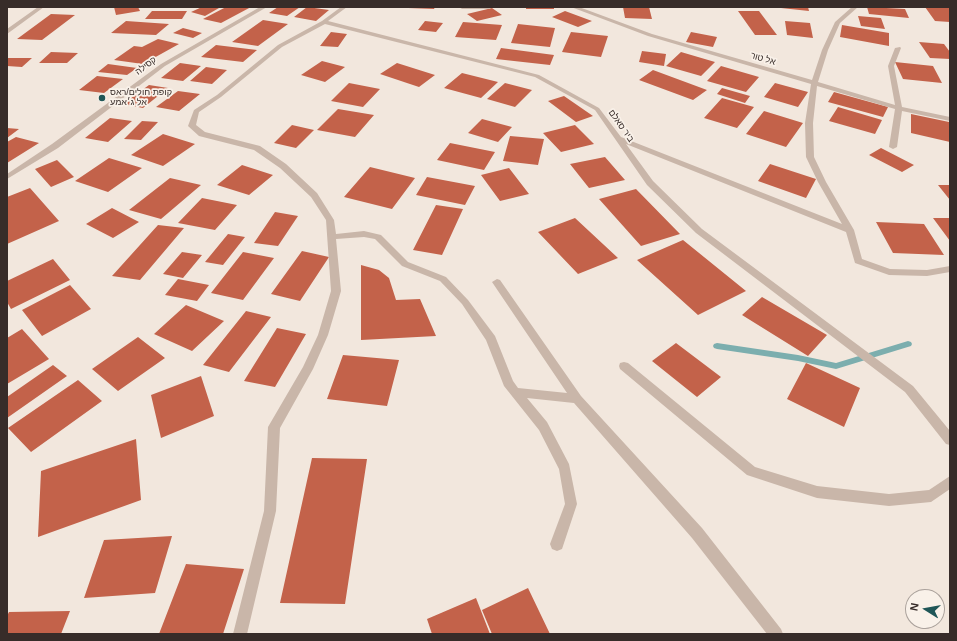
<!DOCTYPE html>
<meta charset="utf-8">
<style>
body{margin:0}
#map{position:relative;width:957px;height:641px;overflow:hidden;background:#f2e7dd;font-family:Arial,sans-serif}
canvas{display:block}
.frame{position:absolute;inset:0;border:8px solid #372c29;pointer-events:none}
.north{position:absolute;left:905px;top:589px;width:40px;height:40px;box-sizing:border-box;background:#f9f1e9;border:1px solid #aba29c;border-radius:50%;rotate:281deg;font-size:11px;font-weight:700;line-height:16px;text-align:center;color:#372c29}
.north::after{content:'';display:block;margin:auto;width:14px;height:18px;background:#1f5657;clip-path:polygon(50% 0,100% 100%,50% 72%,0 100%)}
</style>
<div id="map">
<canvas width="957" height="641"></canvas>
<div class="frame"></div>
<div class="north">N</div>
</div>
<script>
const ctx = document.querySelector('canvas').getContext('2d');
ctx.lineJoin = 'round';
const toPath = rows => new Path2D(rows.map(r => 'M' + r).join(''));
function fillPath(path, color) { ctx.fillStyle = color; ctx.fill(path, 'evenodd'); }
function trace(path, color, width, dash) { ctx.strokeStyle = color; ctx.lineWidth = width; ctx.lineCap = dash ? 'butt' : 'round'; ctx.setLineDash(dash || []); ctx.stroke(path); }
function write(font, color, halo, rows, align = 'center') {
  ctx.font = font + ' Arial,Heebo,sans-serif'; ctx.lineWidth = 3.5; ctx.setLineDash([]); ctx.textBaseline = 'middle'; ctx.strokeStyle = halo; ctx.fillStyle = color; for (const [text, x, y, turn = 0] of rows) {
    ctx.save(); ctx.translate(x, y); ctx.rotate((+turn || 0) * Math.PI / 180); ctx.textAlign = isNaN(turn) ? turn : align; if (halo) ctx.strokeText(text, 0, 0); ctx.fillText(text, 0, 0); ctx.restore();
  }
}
fillPath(toPath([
 [908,341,911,342,912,344,911,346,836,369,798,361,717,349,714,348,713,346,714,344,717,343,798,355,836,363,908,341]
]), '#7caeae');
fillPath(toPath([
 [114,7,138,7,140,11,116,15],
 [202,7,213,7,219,8,205,16,191,12],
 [226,7,251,7,221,23,203,19],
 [278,7,300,7,287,16,269,13],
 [307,7,329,10,316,21,294,17],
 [408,7,435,7,434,9,408,8],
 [526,7,554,7,554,9,526,9],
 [623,7,649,7,652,19,625,18],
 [781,7,808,7,809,11,781,8],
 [867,7,905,9,909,18,869,14],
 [925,7,950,8,950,22,935,21],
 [492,8,502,15,477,21,467,14],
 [152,11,187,11,182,19,145,19],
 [565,11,592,21,578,27,552,17],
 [738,11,759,11,777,35,755,35],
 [51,14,75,15,42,40,17,39],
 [858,16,881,18,885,29,861,26],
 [263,20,288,24,258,46,232,42],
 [126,21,169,24,156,35,111,33],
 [425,21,443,23,436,32,418,30],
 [785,21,810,23,813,38,787,35],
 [463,22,502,25,496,40,455,37],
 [518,24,555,28,550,47,511,43],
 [842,25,889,33,889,46,840,37],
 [183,28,202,33,193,38,173,33],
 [331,32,347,34,338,47,320,46],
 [571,32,608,36,601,57,562,52],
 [691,32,717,37,713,47,686,42],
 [158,39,179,44,143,64,114,60,134,46,142,47],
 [919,42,944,44,950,52,950,59,930,58],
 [216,45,257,50,243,62,201,57],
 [501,48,554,55,550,65,496,59],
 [642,51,666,54,664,66,639,62],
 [51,52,78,53,67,63,39,63],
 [681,52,715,62,701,76,666,66],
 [7,58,32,58,22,67,7,66],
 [322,61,345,67,325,82,301,75],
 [895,62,933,66,942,83,903,79],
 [180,63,201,66,183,81,161,78],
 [397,63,435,75,419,87,380,74],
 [108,64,137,68,127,75,98,72],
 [721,66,759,77,746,92,707,81],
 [206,67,227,70,212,84,190,81],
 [653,70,707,90,693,100,639,80],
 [462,73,498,82,481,98,444,88],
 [97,76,123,79,104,93,79,90],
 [349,83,380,89,363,107,331,101],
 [505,83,532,90,515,107,487,99],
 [775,83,808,92,798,107,764,97],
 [149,85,168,88,143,108,123,104],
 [722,88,750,96,745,103,717,94],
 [178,91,200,94,179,111,156,107],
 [834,92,888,107,883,117,828,102],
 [564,96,593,116,576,122,548,101],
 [722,98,754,107,737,128,704,118],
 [838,107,882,120,875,134,829,121],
 [338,109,374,115,355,137,317,130],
 [764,111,803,123,786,147,746,134],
 [911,114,949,122,950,142,911,133],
 [110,118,132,121,108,142,85,138],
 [482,119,512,127,498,142,468,133],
 [142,121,158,122,141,140,124,139],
 [292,125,314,130,296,148,274,143],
 [575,125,594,144,561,152,543,133],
 [7,128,19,129,7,138],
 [163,134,195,144,163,166,131,155],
 [510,136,544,139,538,165,503,161],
 [16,137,39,143,7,163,7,142],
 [450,143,495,152,484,170,437,160],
 [881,148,914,165,902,172,869,155],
 [605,157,625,180,589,188,570,164],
 [109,158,142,168,108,192,75,181],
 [57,160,74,177,51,187,35,169],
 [770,164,816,179,806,198,758,181],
 [242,165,273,175,249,195,217,185],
 [370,167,415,178,392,209,344,197],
 [509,168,529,194,500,201,481,175],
 [427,177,475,186,465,205,416,195],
 [170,178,201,185,161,219,129,210],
 [938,185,950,185,950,200],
 [30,188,59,221,7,244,7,197],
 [636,189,680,234,641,246,599,199],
 [202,198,237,205,215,230,178,223],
 [436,205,463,209,442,255,413,250],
 [112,208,139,222,113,238,86,224],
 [275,212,298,216,278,246,254,243],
 [575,218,618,258,578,274,538,232],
 [933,218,950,218,950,241],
 [876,222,924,224,944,255,893,253],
 [158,225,184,228,140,280,112,276],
 [228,234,245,237,223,265,205,262],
 [683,240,746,291,698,315,637,260],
 [302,251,329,257,300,301,271,294],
 [182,252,202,255,183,278,163,274],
 [243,252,274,258,243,300,211,293],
 [53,259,70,280,11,309,7,302,7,281],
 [361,265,379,270,389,278,396,300,420,299,436,336,361,340],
 [178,279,209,285,197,301,165,295],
 [70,285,91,309,42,336,22,310],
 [762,297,827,335,808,356,742,315],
 [186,305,224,321,192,351,154,334],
 [246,311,271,317,229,372,203,365],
 [277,328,306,334,275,387,244,381],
 [22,329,49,359,7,384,7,338],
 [138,337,165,358,118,391,92,369],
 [676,343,721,377,697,397,652,361],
 [343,355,399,360,387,406,327,399],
 [806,363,860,388,844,427,787,399],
 [53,365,67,376,7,418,7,397],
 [201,376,214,416,161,438,151,395],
 [78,380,102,401,31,452,8,428],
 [136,439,141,500,38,537,41,471],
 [312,458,367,459,345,604,280,603],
 [172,536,155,593,84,598,104,540],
 [186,564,244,569,223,634,159,634],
 [528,588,550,634,492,634,482,610],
 [476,598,490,634,432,634,427,619],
 [70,611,61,634,7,634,7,616,9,612]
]), '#c3624a');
fillPath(toPath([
 [38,7,44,7,7,34,7,29,38,7],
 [341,7,347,7,328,21,539,75,599,108,621,137,842,224,818,182,806,157,805,123,811,84,648,36,571,7,579,7,652,34,812,80,822,50,835,22,852,7,858,7,840,23,828,50,818,82,895,105,888,66,895,48,900,47,901,48,894,66,902,107,950,117,950,121,902,111,897,147,893,149,889,147,895,109,817,86,813,123,814,157,826,182,854,230,862,259,890,269,927,270,950,266,950,272,927,276,889,275,855,263,846,232,626,144,653,181,702,229,913,386,950,431,950,445,946,444,905,392,696,233,647,185,595,110,535,77,325,24,282,47,221,97,199,112,196,125,205,132,260,146,286,164,317,193,334,220,336,234,364,231,381,235,408,262,446,277,468,300,495,336,513,381,518,388,567,393,492,282,497,279,500,280,581,396,702,528,781,629,783,634,767,634,692,538,574,403,527,398,547,422,569,464,577,504,562,549,557,551,552,549,550,544,565,504,559,469,539,430,504,386,486,340,462,304,440,281,402,266,375,239,364,237,336,239,341,291,328,335,313,369,280,428,276,511,247,634,233,634,264,511,268,427,303,367,318,335,331,291,326,220,311,197,280,168,254,150,199,136,188,126,194,110,217,95,278,45,322,21,341,7],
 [459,7,492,7,489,9,462,9,459,7],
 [624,362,628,363,755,467,817,486,889,494,929,490,950,476,950,489,931,502,889,506,817,498,747,475,620,369,619,366,620,363,624,362]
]), '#c9b6a9');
fillPath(toPath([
 [260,7,267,7,165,66,58,148,7,179,7,174,52,144,161,64,260,7]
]), '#c9b6a9');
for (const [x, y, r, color] of [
 [102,98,4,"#1f5657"]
]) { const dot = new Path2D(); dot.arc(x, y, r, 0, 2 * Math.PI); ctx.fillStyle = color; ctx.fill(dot); trace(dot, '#f9f1e9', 1.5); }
write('9px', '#372c29', '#f9f1e9', [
 ["אל טור",763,59,16],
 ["קסילה",146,66,-37],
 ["ביר סאלם",621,126,55]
]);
write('9px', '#372c29', '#f9f1e9', [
 ["קופת חולים/ראס",110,93],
 ["אל ג׳אמע",110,103]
], 'left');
</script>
